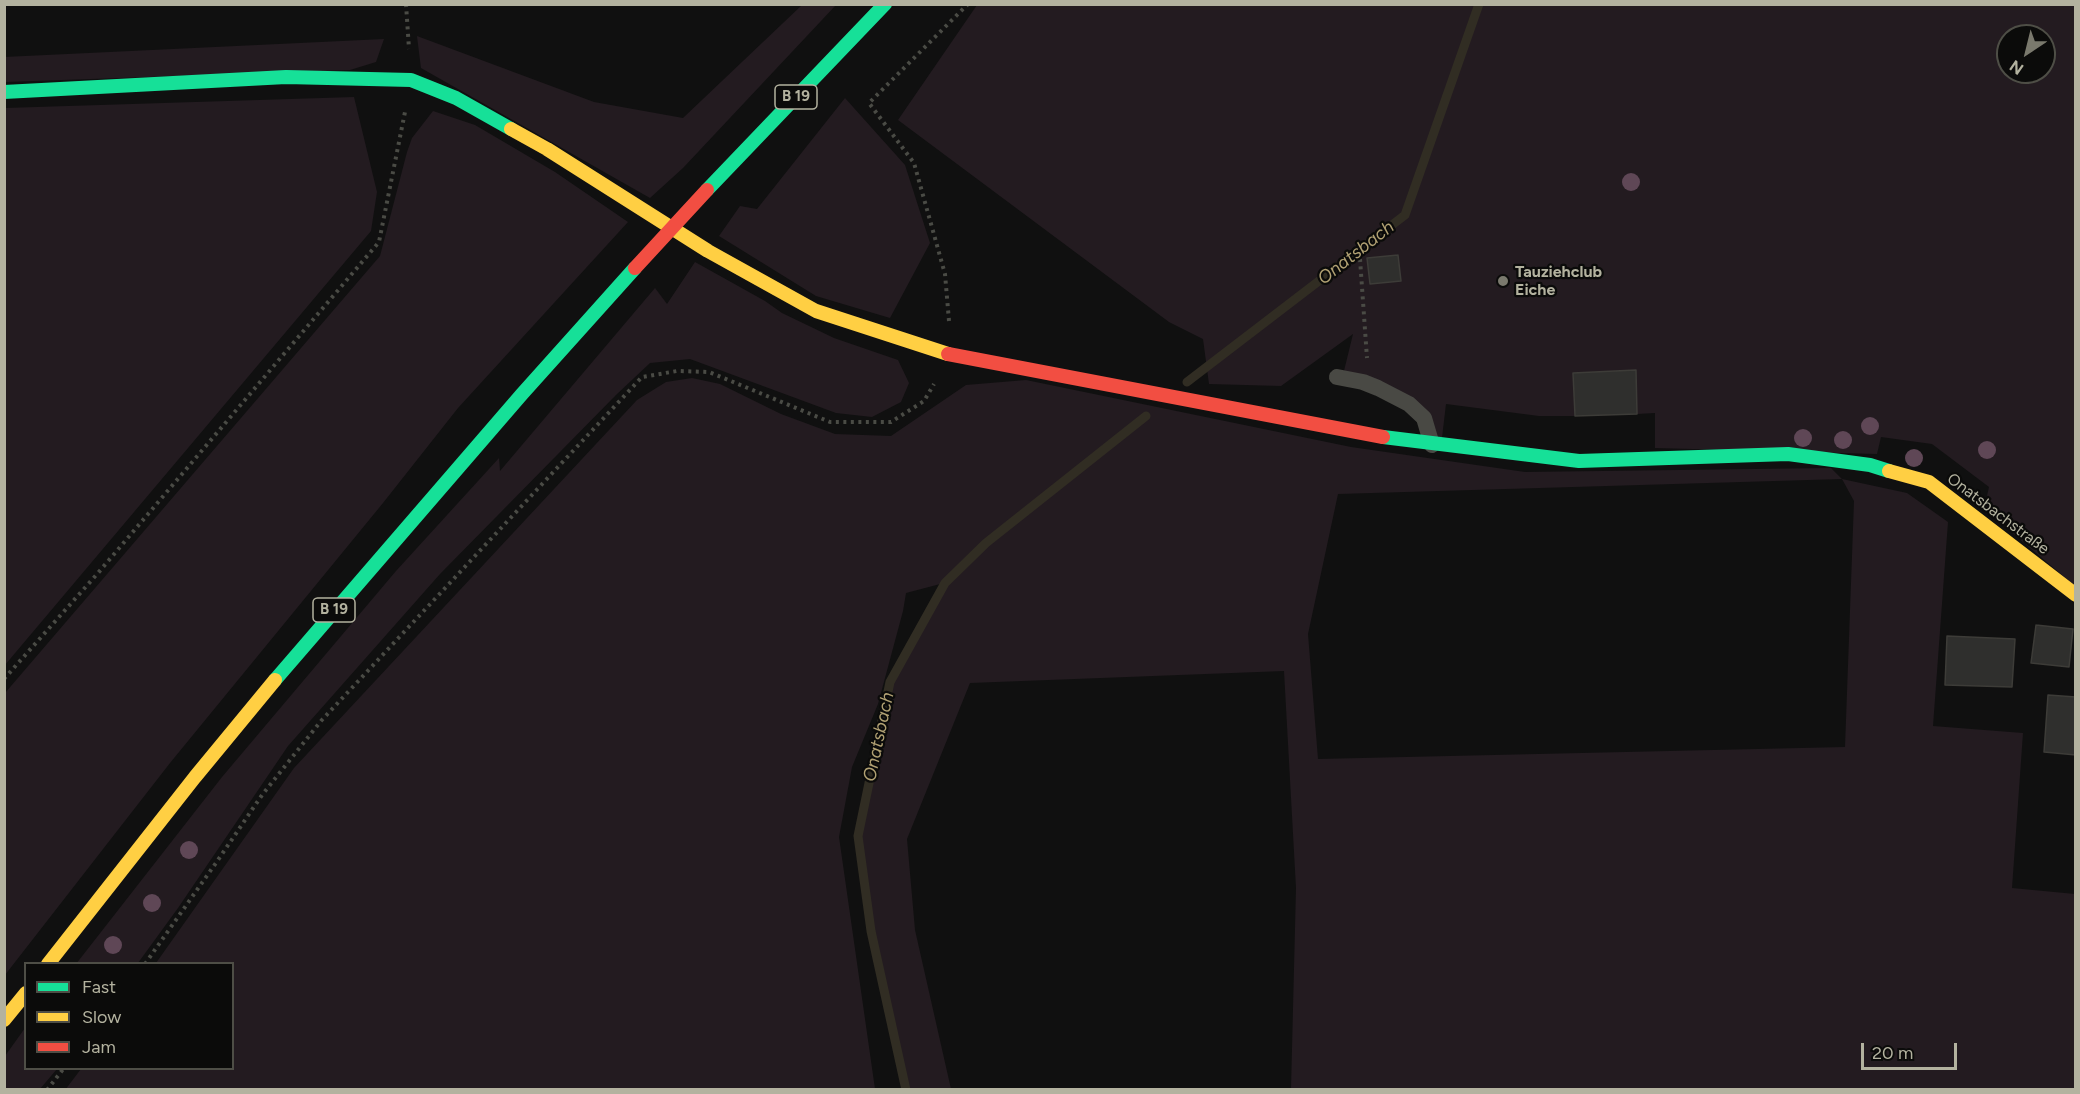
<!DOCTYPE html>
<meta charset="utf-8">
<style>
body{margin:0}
#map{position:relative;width:2080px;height:1094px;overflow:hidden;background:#101010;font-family:Figtree,sans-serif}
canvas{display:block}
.frame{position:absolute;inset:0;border:6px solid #b3b29f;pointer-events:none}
.legend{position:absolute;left:24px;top:962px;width:210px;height:108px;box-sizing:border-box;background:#0b0b0a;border:2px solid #4e4e46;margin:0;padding:8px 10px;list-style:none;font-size:18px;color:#b3b29f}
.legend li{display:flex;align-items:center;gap:12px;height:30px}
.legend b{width:30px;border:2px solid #4e4e46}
.north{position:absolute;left:1996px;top:24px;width:60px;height:60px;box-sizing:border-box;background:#0b0b0a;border:2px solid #4e4e46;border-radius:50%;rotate:215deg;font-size:16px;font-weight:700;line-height:24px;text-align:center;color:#b3b29f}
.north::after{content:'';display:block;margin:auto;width:21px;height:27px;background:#7a796d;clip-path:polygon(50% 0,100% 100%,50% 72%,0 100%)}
.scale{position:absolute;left:1861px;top:1043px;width:96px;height:27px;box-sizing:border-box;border:3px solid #b3b29f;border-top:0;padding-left:8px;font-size:18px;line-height:21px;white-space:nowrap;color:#b3b29f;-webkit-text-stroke:4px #0b0b0a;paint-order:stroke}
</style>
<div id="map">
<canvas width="2080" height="1094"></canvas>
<div class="frame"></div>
<ul class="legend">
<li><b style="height:8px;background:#16e098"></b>Fast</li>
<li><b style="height:8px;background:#ffcf43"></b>Slow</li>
<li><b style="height:8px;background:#f24e42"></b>Jam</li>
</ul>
<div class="north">N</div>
<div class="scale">20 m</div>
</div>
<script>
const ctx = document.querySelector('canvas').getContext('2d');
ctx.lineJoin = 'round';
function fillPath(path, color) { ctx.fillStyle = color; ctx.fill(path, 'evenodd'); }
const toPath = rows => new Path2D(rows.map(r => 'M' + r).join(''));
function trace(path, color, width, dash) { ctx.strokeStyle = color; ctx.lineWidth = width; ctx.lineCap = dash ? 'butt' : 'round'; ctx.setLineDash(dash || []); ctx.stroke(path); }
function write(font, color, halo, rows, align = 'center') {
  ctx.font = font + ' Figtree,sans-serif'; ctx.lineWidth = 4.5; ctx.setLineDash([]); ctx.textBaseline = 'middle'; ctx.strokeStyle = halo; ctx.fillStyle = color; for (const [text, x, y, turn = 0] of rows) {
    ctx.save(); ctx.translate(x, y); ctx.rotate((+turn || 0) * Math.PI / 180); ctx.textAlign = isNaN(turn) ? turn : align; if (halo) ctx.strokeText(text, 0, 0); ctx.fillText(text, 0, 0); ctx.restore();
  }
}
fillPath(toPath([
 [802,5,836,5,683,168,650,198,421,68,417,36,594,102,683,118],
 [977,5,2075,5,2075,586,1984,509,1989,487,1932,444,1881,437,1877,454,1655,448,1655,413,1637,414,1636,370,1573,373,1575,416,1539,416,1446,404,1441,446,1428,417,1343,375,1353,334,1281,386,1209,384,1203,339,1169,322,898,120],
 [2008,36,2044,36,2044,72,2008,72],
 [384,39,376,62,350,70,5,82,4,57],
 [354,97,377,192,371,231,5,665,5,108],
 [845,98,905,165,930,243,890,318,816,296,719,236,740,206,757,209],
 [433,111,475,125,555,172,628,222,458,408,383,503,170,763,5,975,5,693,380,256,407,152,412,138],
 [695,262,765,301,782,313,834,338,898,360,909,383,901,402,872,417,836,413,690,359,650,363,616,395,440,574,288,746,178,908,138,963,76,964,222,777,396,571,499,458,500,471,655,288,667,304],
 [692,378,720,384,781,414,835,434,891,436,966,385,1026,380,1351,447,1525,472,1831,468,1842,479,1907,493,1948,522,1933,726,2023,733,2012,888,2075,894,2075,1089,1291,1089,1296,888,1284,671,970,683,907,839,915,930,951,1089,906,1089,871,931,858,836,890,682,944,583,906,593,903,611,878,704,852,767,839,837,875,1089,65,1090,81,1069,232,1068,232,964,156,963,294,768,637,400,666,382],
 [1842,479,1854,501,1845,747,1318,759,1308,634,1338,494],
 [25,1028,26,1068,57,1069,40,1089,5,1089,5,1056]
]), '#231b20');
trace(toPath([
 [1187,382,1405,215,1479,4],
 [906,1090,871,931,858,836,890,682,945,583,986,543,1146,416]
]), '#312d23', 9);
const building = toPath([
 [1398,255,1401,281,1370,284,1367,258,1398,255],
 [1636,370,1637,414,1575,416,1573,373,1636,370],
 [2036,625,2073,629,2069,667,2031,663,2036,625],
 [1947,636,2015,639,2012,687,1945,685,1947,636],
 [2048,695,2076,697,2076,755,2044,752,2048,695]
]);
fillPath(building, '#2f2f2d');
trace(building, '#3d3c38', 1.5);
trace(toPath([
 [406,4,409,49],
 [1360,259,1367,358],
 [949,321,945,274,914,163,869,103,968,4],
 [4,679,98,573,379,242,405,112],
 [145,964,218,860,262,795,321,721,642,377,677,371,709,372,830,422,891,422,924,401,934,384],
 [47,1090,64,1068]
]), '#4a4b45', 4, [3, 4.5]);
trace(toPath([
 [1337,377,1363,382,1378,388,1409,404,1424,418,1432,445]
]), '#494944', 16);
trace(toPath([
 [4,92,286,77,411,80,456,98,511,129],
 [707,190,885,4],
 [1383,437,1579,461,1788,454,1870,465,1889,471],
 [275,680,522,394,635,268]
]), '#16e098', 14);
trace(toPath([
 [511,129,547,149,708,251,816,311,948,354],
 [1889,471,1929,482,2076,595],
 [48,964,195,777,275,680],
 [4,1020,26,993]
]), '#ffcf43', 14);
trace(toPath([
 [948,354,1383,437]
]), '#f24e42', 14);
trace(toPath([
 [635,268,707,190]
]), '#f24e42', 14);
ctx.fillStyle = '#5f4756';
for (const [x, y] of [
 [1631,182],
 [1870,426],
 [1803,438],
 [1843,440],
 [1987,450],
 [1914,458],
 [189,850],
 [152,903],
 [113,945]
]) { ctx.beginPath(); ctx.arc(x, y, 9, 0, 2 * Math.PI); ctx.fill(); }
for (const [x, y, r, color] of [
 [1503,281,6,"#7a796d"]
]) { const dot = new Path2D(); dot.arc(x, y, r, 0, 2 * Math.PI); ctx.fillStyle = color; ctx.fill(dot); trace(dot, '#0b0b0a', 2); }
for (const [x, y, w] of [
 [796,97,42],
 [334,610,42]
]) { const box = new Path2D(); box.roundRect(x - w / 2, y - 12, w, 24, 4.5); ctx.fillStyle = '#0b0b0a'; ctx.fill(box); trace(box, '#b3b29f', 1.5); }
write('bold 15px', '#b3b29f', null, [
 ["B 19",796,97],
 ["B 19",334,610]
]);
write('bold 16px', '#b3b29f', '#0b0b0a', [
 ["Tauziehclub",1515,272],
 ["Eiche",1515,290]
], 'left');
write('16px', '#b3b29f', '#0b0b0a', [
 ["Onatsbachstraße",1998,514,37]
]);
write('italic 18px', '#b1a173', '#0b0b0a', [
 ["Onatsbach",1356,253,-38],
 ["Onatsbach",879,737,-78]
]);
</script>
